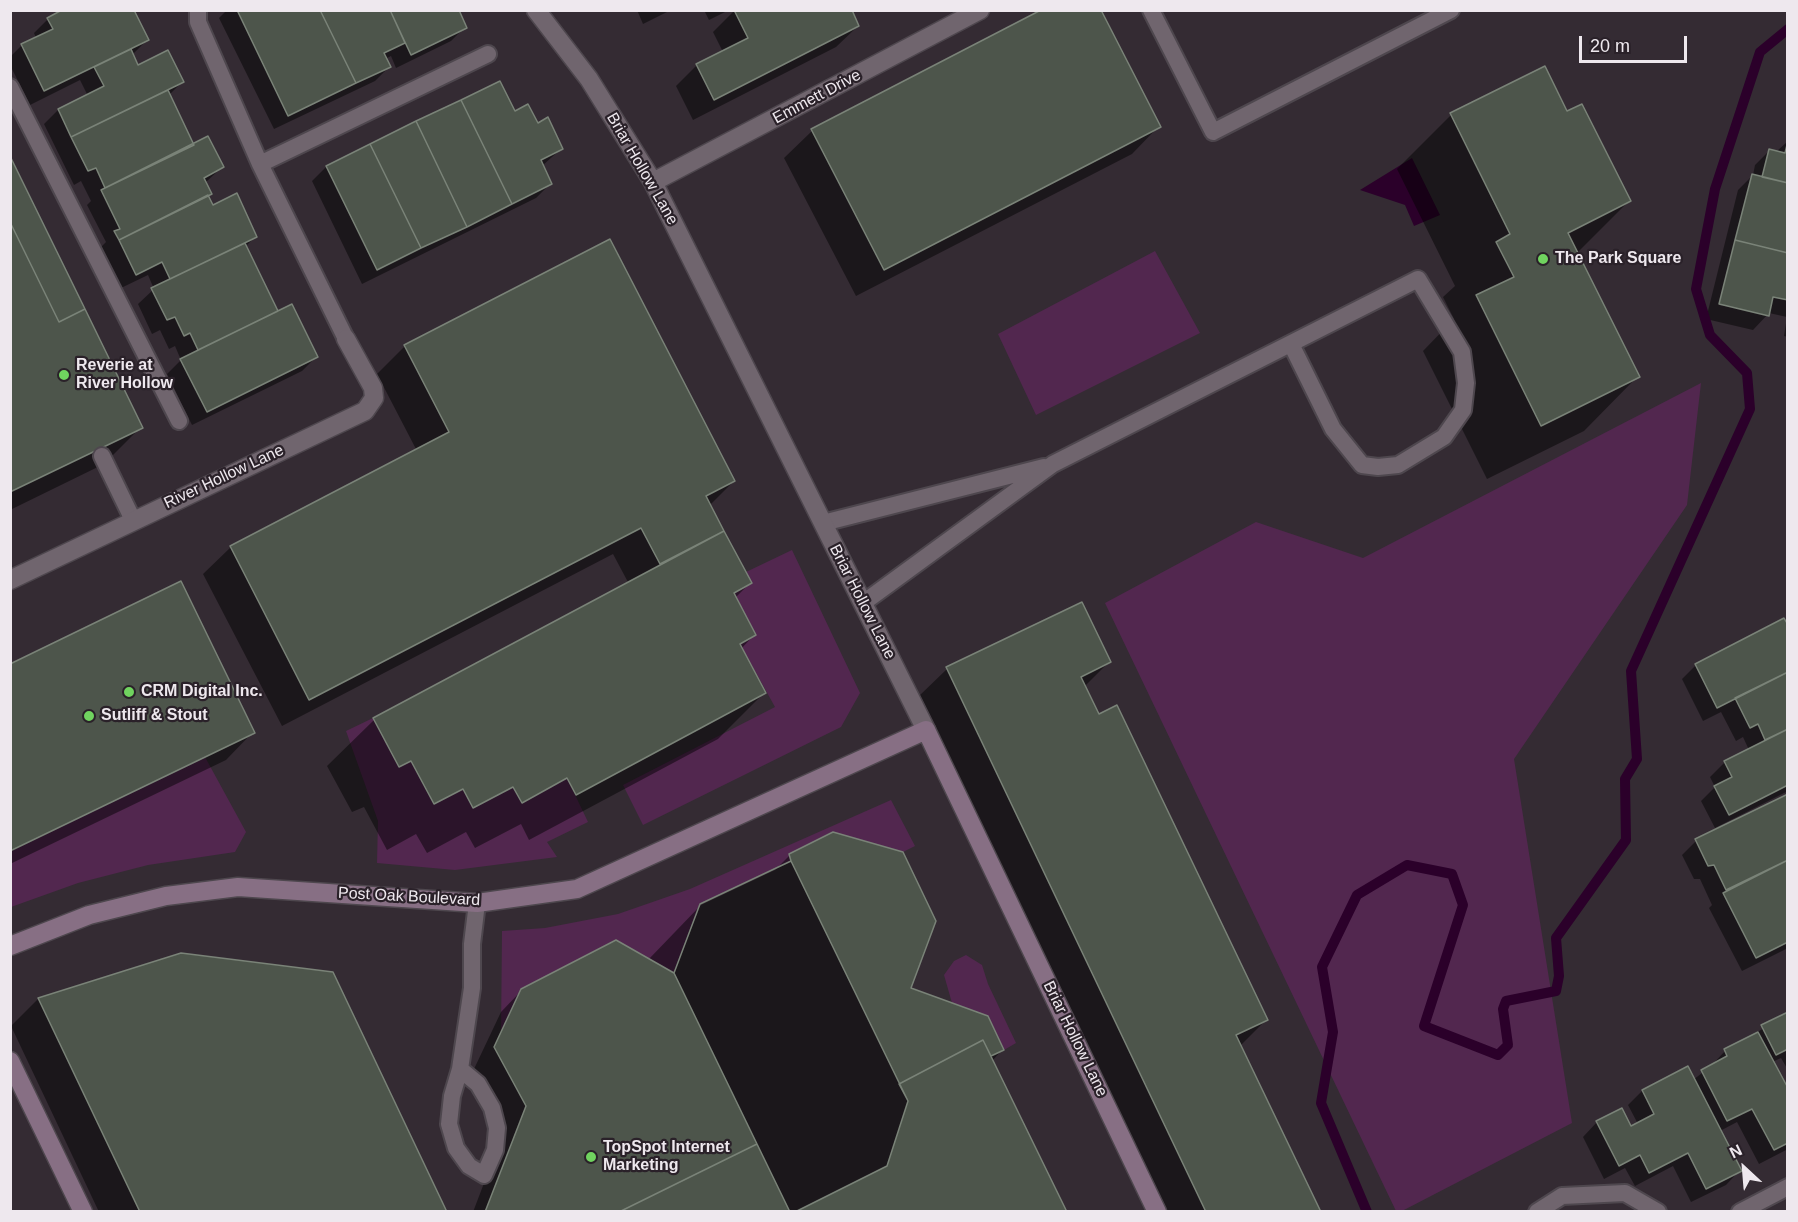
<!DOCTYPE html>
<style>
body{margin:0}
#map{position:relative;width:1798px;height:1222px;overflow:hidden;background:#342b33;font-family:Helvetica,sans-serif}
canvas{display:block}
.frame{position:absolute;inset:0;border:12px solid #eee8ee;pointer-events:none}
.north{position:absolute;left:1714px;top:1138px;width:60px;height:60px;-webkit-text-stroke:4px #2a2129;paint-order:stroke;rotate:334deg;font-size:16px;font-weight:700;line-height:24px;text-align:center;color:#eee8ee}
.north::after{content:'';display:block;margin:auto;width:21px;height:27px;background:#eee8ee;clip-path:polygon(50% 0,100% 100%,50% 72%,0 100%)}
.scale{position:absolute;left:1579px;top:36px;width:108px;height:27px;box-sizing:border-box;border:3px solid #eee8ee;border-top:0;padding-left:8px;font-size:18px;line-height:21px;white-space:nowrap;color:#eee8ee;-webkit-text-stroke:4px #2a2129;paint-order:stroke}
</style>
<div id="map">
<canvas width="1798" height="1222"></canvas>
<div class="frame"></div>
<div class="north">N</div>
<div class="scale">20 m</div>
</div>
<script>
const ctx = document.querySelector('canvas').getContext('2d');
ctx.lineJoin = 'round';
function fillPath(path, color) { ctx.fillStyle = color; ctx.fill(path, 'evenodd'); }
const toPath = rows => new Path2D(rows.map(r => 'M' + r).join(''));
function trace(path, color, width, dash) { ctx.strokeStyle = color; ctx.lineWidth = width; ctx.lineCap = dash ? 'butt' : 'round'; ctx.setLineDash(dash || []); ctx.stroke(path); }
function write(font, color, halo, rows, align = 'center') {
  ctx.font = font + ' Helvetica,sans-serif'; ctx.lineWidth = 4.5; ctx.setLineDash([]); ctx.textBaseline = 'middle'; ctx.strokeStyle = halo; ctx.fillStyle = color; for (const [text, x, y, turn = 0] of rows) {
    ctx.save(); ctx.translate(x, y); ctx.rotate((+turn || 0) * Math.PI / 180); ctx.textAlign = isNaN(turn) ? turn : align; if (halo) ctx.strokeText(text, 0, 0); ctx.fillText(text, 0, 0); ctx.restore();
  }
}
fillPath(toPath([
 [1155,251,1200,333,1036,415,998,334],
 [1701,383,1687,505,1514,759,1572,1123,1402,1211,1396,1211,1105,603,1256,522,1363,558],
 [792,550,860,693,841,727,643,825,623,785,775,707,740,644,756,635,734,593,746,572],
 [373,718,399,767,411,761,434,804,463,789,513,787,522,802,567,778,588,822,547,842,557,857,455,870,377,863,378,821,346,731],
 [205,757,246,832,235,852,148,865,78,883,11,907,11,851],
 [891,800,915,846,903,852,832,832,789,854,791,861,700,904,674,973,615,940,521,989,501,1033,502,931,545,928,618,914,690,889],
 [966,955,982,965,988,984,1016,1043,1004,1050,988,1016,952,1003,944,975,954,961]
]), '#52274f');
fillPath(toPath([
 [1412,158,1440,215,1414,226,1405,205,1360,190]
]), '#2b002a');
fillPath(toPath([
 [227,10,457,10,465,27,451,41,396,68,391,56,385,59,389,67,375,81,274,129,219,18],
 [637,10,671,10,643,24],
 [704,10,729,10,709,20],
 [735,10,858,26,836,47,693,120,676,86,697,65,723,52,713,32],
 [48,19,147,40,132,55,138,67,182,82,168,96,194,147,222,167,205,183,207,196,212,207,256,236,245,247,277,313,316,357,302,371,192,425,167,374,181,360,175,346,169,349,160,330,152,334,138,304,154,289,148,275,121,288,101,247,106,242,87,205,91,201,81,181,74,185,44,124,58,110,88,96,80,80,30,105,10,65,10,57,22,45,36,38,34,33],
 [514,113,537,125,562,148,542,166,550,184,536,198,362,284,312,181,326,167],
 [1567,113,1629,201,1577,253,1638,376,1584,431,1487,479,1423,351,1454,319,1443,297,1455,286,1397,169,1451,115],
 [1159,126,1132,154,856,296,784,158,812,131],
 [1788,141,1788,337,1784,336,1787,317,1769,313,1753,330,1706,319,1738,190,1753,175,1755,165,1769,151,1776,152],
 [10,159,141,427,104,464,10,510],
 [405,346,734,481,709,506,750,583,735,598,754,635,741,649,764,693,718,739,529,840,521,824,475,848,466,832,427,853,416,834,387,850,364,807,352,812,327,766,374,720,629,584,613,554,282,726,203,574,231,547,417,451,377,374],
 [1081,604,1109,662,1084,687,1266,1020,1240,1046,1319,1212,1166,1212,919,696,947,669],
 [1788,628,1788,791,1715,828,1701,801,1715,787,1710,777,1725,762,1749,750,1743,737,1736,741,1721,712,1703,721,1682,679,1696,665],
 [10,665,253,732,226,760,10,864],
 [1788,795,1788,948,1742,971,1709,908,1712,905,1700,879,1694,879,1682,855,1696,841],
 [790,855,909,989,1002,1050,992,1061,1065,1212,473,1212,505,1128,474,1069,501,1012,522,990,648,960,701,905,775,870],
 [38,999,445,1212,99,1212,11,1026],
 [1788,1014,1788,1070,1781,1058,1772,1062,1783,1084,1788,1080,1788,1149,1759,1164,1737,1122,1720,1131,1740,1170,1726,1185,1691,1202,1673,1166,1635,1186,1625,1168,1604,1179,1583,1137,1597,1122,1631,1128,1638,1124,1628,1105,1642,1091,1687,1068,1693,1080,1711,1066,1725,1051]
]), '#0007');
trace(toPath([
 [1367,1212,1321,1103,1333,1032,1322,967,1357,895,1407,865,1452,874,1463,905,1424,1026,1498,1055,1508,1045,1503,1009,1506,1001,1556,991,1559,976,1556,938,1626,840,1625,779,1637,759,1631,671,1750,409,1747,373,1710,335,1696,289,1715,189,1760,52,1788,29]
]), '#2b002a', 10);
const building = toPath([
 [62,10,134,10,149,40,44,91,21,44,53,29,47,18,62,10],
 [237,10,320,10,356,83,288,116,237,10],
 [320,10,390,10,405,43,384,53,391,67,356,83,320,10],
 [390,10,459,10,467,28,411,55,390,10],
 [734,10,852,10,859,26,714,100,696,64,748,38,734,10],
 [1041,10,1101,10,1161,127,884,270,811,129,1041,10],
 [131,49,138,65,168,50,184,82,71,137,58,109,104,86,94,67,131,49],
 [1545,66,1567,111,1582,104,1631,201,1568,233,1640,377,1541,426,1476,295,1514,277,1496,242,1510,234,1450,113,1545,66],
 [500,81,515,111,528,104,538,123,548,117,563,149,541,160,552,184,512,204,461,100,500,81],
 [168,90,194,145,105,188,96,168,88,171,71,137,168,90],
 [461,100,512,204,467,227,416,121,461,100],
 [416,121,467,227,421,248,370,144,416,121],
 [208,136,224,167,204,178,212,194,119,240,114,231,120,229,101,190,208,136],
 [1788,141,1788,183,1762,177,1769,149,1785,153,1788,141],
 [370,144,421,248,377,270,326,166,370,144],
 [10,156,85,309,59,322,10,222,10,156],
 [1752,174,1788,183,1788,253,1735,240,1752,174],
 [237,193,257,237,170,279,162,262,136,275,119,240,208,195,213,205,237,193],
 [10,222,59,322,85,309,143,428,10,492,10,222],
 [610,239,735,481,706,496,724,531,660,564,641,528,309,700,230,546,449,432,404,345,610,239],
 [1735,240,1788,253,1788,300,1773,297,1769,316,1719,304,1735,240],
 [245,243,278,311,198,350,190,333,184,336,175,317,167,320,151,288,245,243],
 [292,304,318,357,207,412,180,359,292,304],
 [724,531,752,583,734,593,756,635,740,644,766,693,576,795,567,778,522,803,513,787,473,808,463,789,434,804,411,761,399,767,373,718,724,531],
 [181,581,255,733,10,851,10,664,181,581],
 [1082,602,1111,662,1081,677,1099,714,1117,705,1268,1020,1236,1035,1321,1212,1206,1212,946,667,1082,602],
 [1784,618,1788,625,1788,672,1717,708,1695,664,1784,618],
 [1788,672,1788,729,1765,740,1758,724,1750,728,1735,698,1788,672],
 [1788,729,1788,785,1729,815,1714,786,1732,777,1724,761,1788,729],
 [1788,794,1788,860,1726,890,1714,865,1708,866,1695,839,1788,794],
 [833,832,903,852,936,921,911,988,988,1016,1004,1050,991,1056,983,1040,899,1084,908,1101,887,1166,795,1212,790,1212,757,1144,619,1212,485,1212,526,1106,494,1047,521,989,616,940,674,973,700,904,791,861,789,854,833,832],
 [1788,860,1788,942,1756,958,1723,893,1788,860],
 [791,861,908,1101,887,1166,795,1212,790,1212,674,973,700,904,791,861],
 [181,953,333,972,447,1212,140,1212,38,998,181,953],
 [1788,1012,1788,1049,1776,1055,1761,1025,1788,1012],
 [1758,1032,1788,1088,1788,1143,1774,1150,1752,1109,1727,1121,1701,1070,1727,1056,1724,1049,1758,1032],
 [983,1040,1067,1212,795,1212,887,1166,908,1101,899,1084,983,1040],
 [1688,1066,1742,1171,1706,1189,1688,1153,1649,1173,1640,1155,1619,1166,1596,1121,1622,1108,1631,1126,1654,1114,1642,1090,1688,1066],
 [757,1144,790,1212,619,1212,757,1144]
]);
fillPath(building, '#4d554b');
trace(building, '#7a8378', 1.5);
const lane = toPath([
 [198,10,198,22,260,164,346,339],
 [1151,10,1213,132,1451,10],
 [10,87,179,421],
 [260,164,488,54],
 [102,456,133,520],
 [823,523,1044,467],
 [863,603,1053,464,1418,279,1462,352,1466,383,1463,410,1444,437,1398,465,1378,467,1362,465,1333,429,1291,344],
 [460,1069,478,1084,492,1108,497,1128,495,1150,484,1175,469,1166,456,1148,449,1124,452,1096,460,1069,472,988,472,944,477,903],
 [1537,1212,1562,1196,1625,1193,1658,1212],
 [1740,1212,1788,1187]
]);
const street = toPath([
 [536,10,589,79,653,182,926,730],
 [653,182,980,10],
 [10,580,365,411,374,398,373,388,346,339]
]);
const secondary = toPath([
 [10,946,89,915,166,896,238,887,477,903,577,889,926,730,1157,1212],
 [10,1061,83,1212]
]);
trace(lane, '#4e474e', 20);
trace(street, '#4e474e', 21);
trace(secondary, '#4e474e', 21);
trace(lane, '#70656e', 16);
trace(street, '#70656e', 18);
trace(secondary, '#876f84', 18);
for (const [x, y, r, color] of [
 [1543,259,6,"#70d35f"],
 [64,375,6,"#70d35f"],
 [129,692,6,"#70d35f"],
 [89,716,6,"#70d35f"],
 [591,1157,6,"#70d35f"]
]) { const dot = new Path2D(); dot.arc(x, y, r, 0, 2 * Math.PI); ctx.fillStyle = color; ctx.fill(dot); trace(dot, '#2a2129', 2); }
write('16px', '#eee8ee', '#2a2129', [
 ["Emmett Drive",817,97,-28],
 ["Briar Hollow Lane",642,169,60],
 ["River Hollow Lane",224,477,-25],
 ["Briar Hollow Lane",862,602,63],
 ["Post Oak Boulevard",409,897,3],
 ["Briar Hollow Lane",1075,1039,64]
]);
write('bold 16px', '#eee8ee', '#2a2129', [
 ["The Park Square",1555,259],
 ["Reverie at",76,366],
 ["River Hollow",76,384],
 ["CRM Digital Inc.",141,692],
 ["Sutliff & Stout",101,716],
 ["TopSpot Internet",603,1148],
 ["Marketing",603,1166]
], 'left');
</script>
